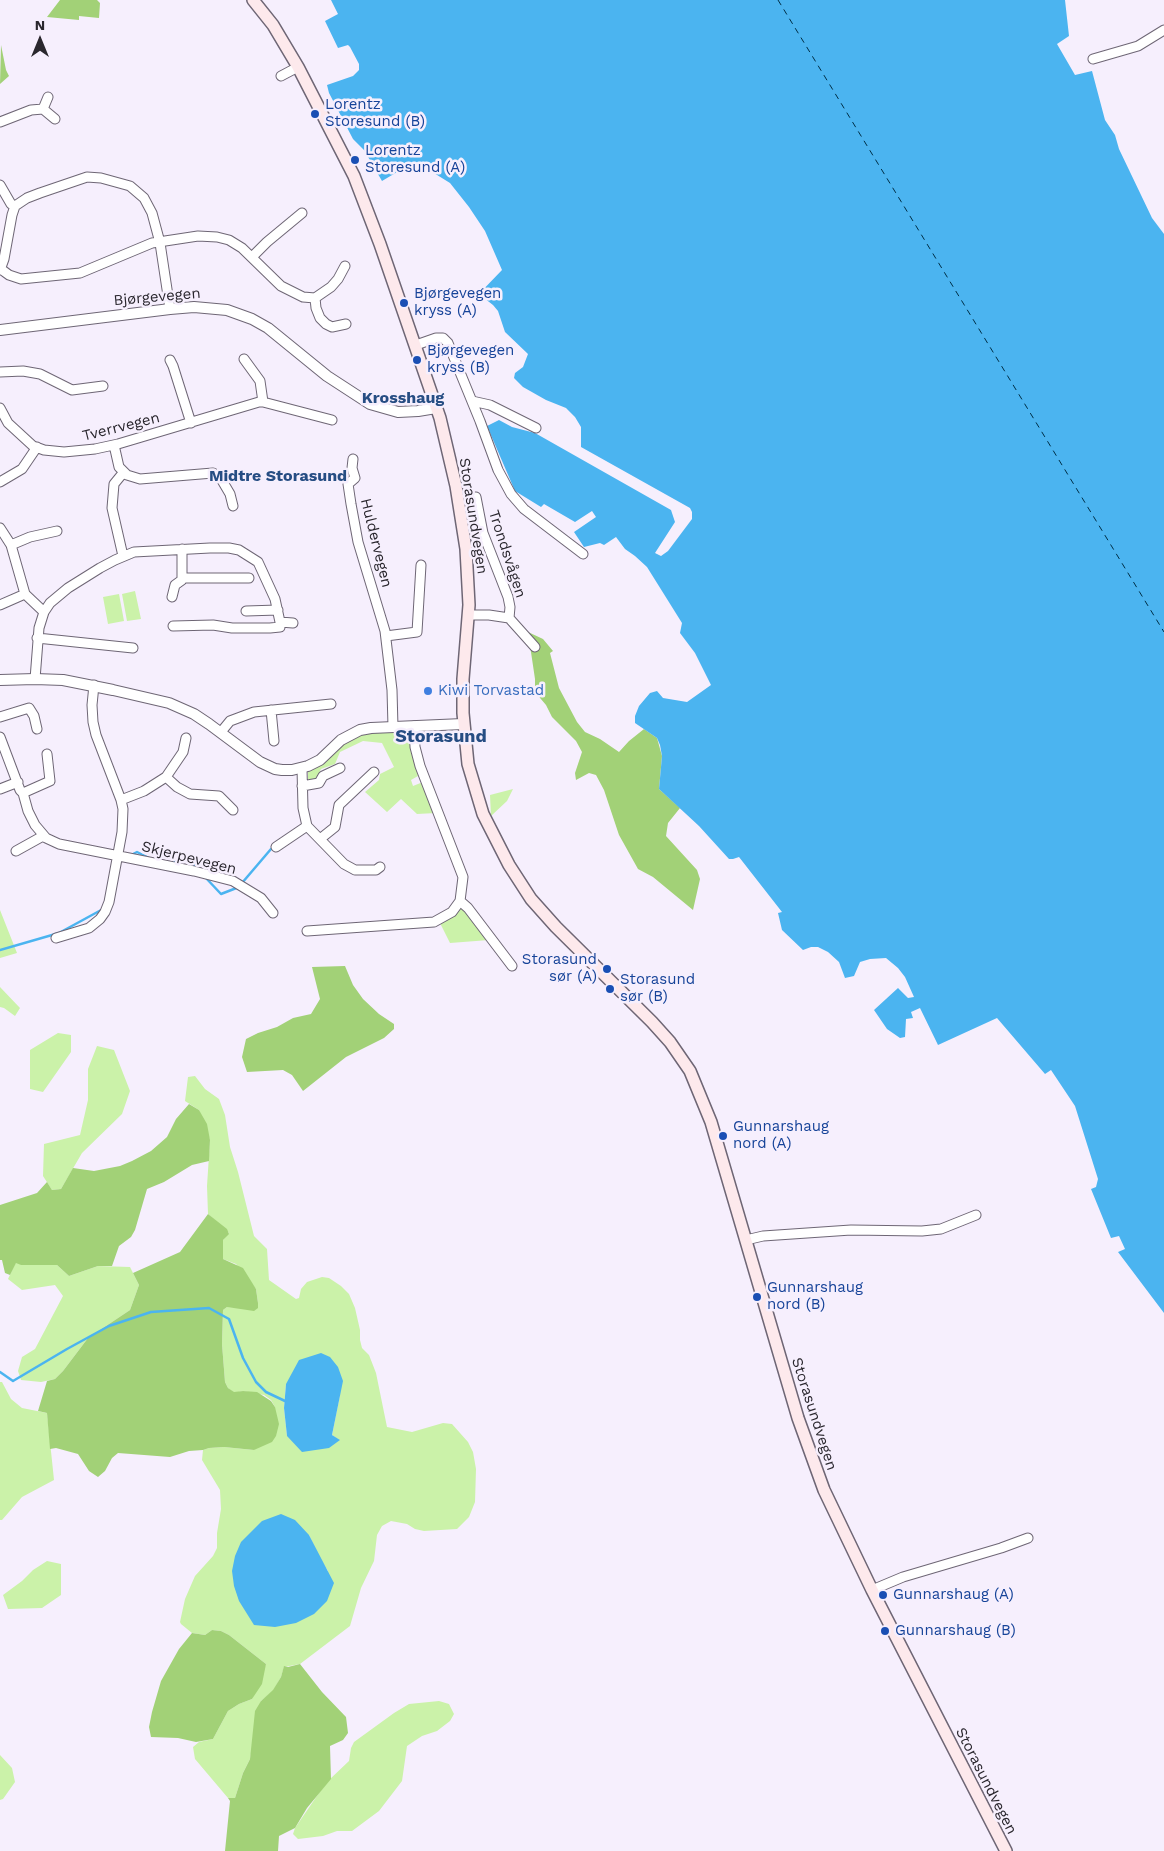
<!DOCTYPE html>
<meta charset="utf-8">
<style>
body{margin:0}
#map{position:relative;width:1164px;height:1851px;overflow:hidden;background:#f6effd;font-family:"Work Sans",sans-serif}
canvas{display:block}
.north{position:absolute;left:15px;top:15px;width:50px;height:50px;-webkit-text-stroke:4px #f6effd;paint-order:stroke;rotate:0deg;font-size:14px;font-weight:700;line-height:20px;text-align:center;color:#2a272e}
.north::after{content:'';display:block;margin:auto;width:18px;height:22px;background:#2a272e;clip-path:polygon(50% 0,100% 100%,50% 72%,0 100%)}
</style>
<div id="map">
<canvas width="1164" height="1851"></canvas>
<div class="north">N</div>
</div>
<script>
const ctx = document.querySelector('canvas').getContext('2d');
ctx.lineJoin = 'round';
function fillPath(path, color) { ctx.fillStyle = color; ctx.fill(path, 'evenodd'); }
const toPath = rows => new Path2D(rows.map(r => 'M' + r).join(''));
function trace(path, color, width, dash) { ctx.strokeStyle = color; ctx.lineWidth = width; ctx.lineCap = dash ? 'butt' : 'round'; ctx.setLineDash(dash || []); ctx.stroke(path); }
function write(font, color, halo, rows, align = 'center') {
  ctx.font = font + ' "Work Sans",sans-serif'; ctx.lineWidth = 5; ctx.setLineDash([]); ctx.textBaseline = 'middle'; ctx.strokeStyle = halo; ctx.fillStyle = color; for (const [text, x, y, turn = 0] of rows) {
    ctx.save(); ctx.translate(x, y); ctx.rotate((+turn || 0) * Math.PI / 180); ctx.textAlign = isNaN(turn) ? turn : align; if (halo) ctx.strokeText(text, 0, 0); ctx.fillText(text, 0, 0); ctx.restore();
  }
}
fillPath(toPath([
 [135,591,141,619,127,621,122,594],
 [119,594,124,621,108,624,103,597],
 [403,731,411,734,418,776,411,780,413,786,423,782,436,813,417,814,401,799,387,812,365,792,379,780,380,774,394,767,382,743,363,741,340,752,335,764,321,769,315,782,308,779,308,772,358,734],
 [513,789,507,801,491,816,490,795],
 [459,909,463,909,489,940,450,943,440,923,447,920],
 [0,910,17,953,0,958],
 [0,987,20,1008,15,1016,4,1008,0,1007],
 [58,1033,71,1035,71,1052,43,1092,30,1089,30,1050],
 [97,1046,114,1050,130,1091,122,1114,82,1153,61,1189,52,1190,43,1176,44,1144,80,1135,88,1100,88,1069],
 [195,1076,205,1089,219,1099,225,1115,230,1147,238,1172,254,1236,267,1249,269,1280,296,1299,299,1298,301,1289,307,1282,322,1277,329,1278,341,1286,349,1294,355,1308,360,1330,360,1340,362,1348,369,1355,376,1373,387,1427,412,1432,443,1423,452,1424,468,1442,473,1452,476,1469,475,1502,469,1517,457,1529,424,1531,415,1529,407,1524,391,1521,382,1526,377,1535,374,1561,361,1588,350,1626,300,1664,284,1667,281,1677,273,1691,261,1701,250,1759,243,1773,235,1798,228,1798,195,1759,193,1747,199,1742,213,1739,228,1711,239,1704,252,1699,266,1664,229,1635,221,1631,212,1630,205,1635,192,1633,181,1624,180,1622,185,1599,195,1576,213,1556,217,1548,217,1533,221,1509,220,1490,202,1460,203,1450,209,1448,224,1447,254,1450,275,1407,271,1400,264,1395,243,1391,234,1393,228,1388,225,1382,222,1344,223,1310,227,1307,258,1308,258,1303,256,1289,236,1264,223,1259,223,1240,229,1233,208,1214,207,1186,210,1140,199,1110,185,1101,188,1077],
 [286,1384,340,1395,332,1435,339,1440,287,1436,284,1408],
 [309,1535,321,1560,328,1571,239,1601],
 [16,1262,22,1265,57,1265,69,1276,98,1266,130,1267,139,1285,130,1310,88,1338,63,1371,55,1379,41,1382,21,1380,18,1371,22,1357,35,1349,63,1296,55,1285,22,1290,8,1279],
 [0,1382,2,1382,11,1399,22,1408,47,1413,54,1480,22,1497,2,1520,0,1520],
 [47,1561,61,1564,61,1595,42,1608,8,1609,3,1595,22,1581,33,1570],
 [439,1701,449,1704,454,1714,450,1721,437,1731,422,1736,407,1746,402,1781,379,1811,352,1831,337,1831,323,1836,298,1839,293,1834,295,1828,319,1793,329,1780,349,1761,351,1748,354,1742,394,1713,409,1704],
 [0,1755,12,1768,15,1782,3,1799,0,1800]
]), '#cbf2a9');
fillPath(toPath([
 [60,0,97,0,100,3,99,18,79,16,79,20,47,17],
 [1,45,6,70,9,76,0,84],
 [528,632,543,639,553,651,550,653,559,688,577,722,585,732,600,739,619,752,629,741,644,729,657,738,662,756,659,789,680,808,668,823,666,836,697,870,700,879,693,910,653,877,638,869,619,835,604,790,596,775,589,773,576,780,575,773,582,752,576,741,552,717,546,705,535,692,535,679],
 [345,966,353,985,363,999,379,1014,394,1024,394,1029,384,1038,346,1057,303,1091,292,1075,283,1070,247,1072,242,1057,246,1039,258,1033,277,1027,293,1018,311,1014,320,999,312,967],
 [189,1104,199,1110,207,1124,210,1140,209,1161,192,1165,164,1182,147,1189,135,1230,131,1237,119,1246,112,1266,98,1266,69,1276,57,1265,21,1265,16,1263,10,1275,5,1273,2,1260,0,1260,0,1205,37,1193,47,1182,52,1190,61,1189,73,1168,94,1171,120,1166,132,1161,151,1151,167,1137,176,1119],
 [208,1214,227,1229,229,1234,223,1240,223,1259,243,1268,256,1289,258,1303,258,1308,254,1311,227,1307,223,1310,222,1344,225,1382,228,1388,234,1392,243,1391,257,1392,271,1401,275,1407,279,1424,276,1436,272,1442,254,1450,224,1447,209,1448,203,1450,189,1451,170,1457,118,1453,112,1458,105,1471,98,1477,89,1471,78,1454,56,1448,50,1449,47,1413,38,1411,47,1381,55,1379,63,1371,88,1338,130,1310,139,1285,133,1273,180,1252],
 [212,1630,221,1631,229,1635,266,1664,262,1684,252,1699,239,1704,228,1711,213,1739,196,1742,178,1738,151,1737,149,1727,152,1712,161,1681,179,1649,192,1633,205,1635],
 [300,1664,322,1692,346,1717,348,1733,343,1740,330,1746,331,1779,307,1808,295,1828,279,1836,278,1851,225,1851,230,1801,228,1798,235,1798,243,1773,250,1759,255,1711,261,1701,273,1690,281,1677,284,1666,288,1667]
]), '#a2d177');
fillPath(toPath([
 [331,0,1065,0,1069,36,1057,44,1075,75,1092,71,1105,120,1115,135,1119,149,1152,218,1164,234,1164,1313,1118,1252,1125,1249,1119,1236,1111,1238,1091,1189,1096,1187,1098,1179,1075,1106,1051,1070,1045,1074,997,1018,938,1045,920,1008,911,1012,913,1018,906,1019,905,1037,900,1038,887,1029,874,1010,898,988,908,998,914,997,905,977,898,968,886,958,870,959,860,962,854,976,845,978,839,962,828,952,818,947,811,947,803,950,782,930,778,913,782,912,739,857,733,859,729,859,699,826,659,789,662,756,660,745,657,738,635,723,635,716,639,706,650,693,657,691,663,698,687,702,711,685,695,653,680,633,682,623,647,567,635,556,625,549,616,537,604,545,600,543,584,547,574,532,596,517,592,511,575,522,544,504,541,507,515,491,487,426,499,420,512,427,535,433,671,510,675,522,655,553,661,556,668,551,692,519,692,512,690,508,581,447,581,427,575,417,566,408,546,400,523,387,514,378,515,373,523,367,528,354,505,332,498,311,493,305,484,298,475,298,502,270,485,231,469,207,450,183,429,170,418,171,414,162,382,181,364,150,353,139,329,93,327,85,353,76,359,70,359,64,350,47,348,45,338,48,325,21,338,14],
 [321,1353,330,1357,338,1367,343,1381,332,1435,340,1440,329,1448,302,1452,287,1436,284,1408,286,1384,299,1360],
 [281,1514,295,1520,309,1535,334,1583,327,1601,314,1614,296,1623,275,1627,254,1625,239,1601,234,1586,232,1571,235,1556,241,1542,262,1521]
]), '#4bb4f0');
trace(toPath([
 [131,855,137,852,151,859],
 [172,863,187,857,198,869],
 [205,877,221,894,239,887],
 [242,883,271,849],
 [0,950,59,933,103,909],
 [0,1372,13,1381,67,1349,109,1326,151,1312,209,1308,229,1319,243,1358,256,1382,266,1392,285,1401]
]), '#4bb4f0', 2.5);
trace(toPath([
 [778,0,1164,632]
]), '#002f47', 1, [6, 5]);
const minor = toPath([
 [1093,59,1138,46,1164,30],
 [281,76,298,67],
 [43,109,48,97],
 [0,122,31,110,43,109,55,119],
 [0,185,11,204,15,206],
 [15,206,27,198,40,193,87,177,101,178,130,186,144,198,152,213,159,239,158,242,160,243,170,309],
 [252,257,267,242,302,213],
 [1,269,9,275,21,279,80,273,152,243,198,236,217,237,229,240,242,248,281,286,303,297,315,298,331,287,338,279,345,266],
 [0,270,4,259,12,215,15,206],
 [315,298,316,308,320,318,326,324,332,327,346,324],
 [416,345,436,338,443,338,448,343,480,421,498,470,511,494,524,509,583,554],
 [244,359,260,381,263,402],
 [170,360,173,366,191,423],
 [0,372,23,371,40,374,72,390,103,386],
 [472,401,490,405,536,428],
 [0,408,8,423,33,446,44,450,64,452,95,449,118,444,259,402,263,402,332,420],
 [114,445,119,467,127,475,140,479,213,473,220,477,230,494,233,506],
 [353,459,352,468,355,478,348,484,351,504,358,542,385,631,392,690,393,727],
 [123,473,114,484,112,508,123,556],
 [0,482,22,469,37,447],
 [476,497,483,533,508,597,510,607,509,618],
 [0,528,11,545,25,594,44,612],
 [11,545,30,537,57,531],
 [182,578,249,578],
 [172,597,175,585,182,580,182,549],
 [0,605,25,594],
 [246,611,278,610],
 [468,615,489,615,509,618,535,647],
 [280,622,293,623],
 [386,636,417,632,421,565],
 [37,638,133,648],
 [35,679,39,628,44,612,50,603,68,588,100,568,115,560,134,552,210,548,229,548,239,550,258,562,275,599,280,622,280,627,270,628,232,628,213,625,173,626],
 [271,710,274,741],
 [0,717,29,708,34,716,37,729],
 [221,732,230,721,254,712,331,704],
 [0,737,20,790,23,793,28,811,35,825,46,838,59,844,194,871,233,881,261,898,273,913],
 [302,769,303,808,307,826,344,864,355,870,376,870,380,867],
 [166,777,177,787,190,794,219,796,233,810],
 [302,786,319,783,323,776,340,768],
 [0,789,18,782],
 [23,793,50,781,47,754],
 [121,800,144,791,166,777,183,752,186,738],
 [320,839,335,827,339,805,374,772],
 [276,847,307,826],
 [16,851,43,836],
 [460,901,468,908,512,966],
 [307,931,434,922,452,912,460,901,463,877,420,766,415,747,414,726],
 [56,938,89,928,100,919,105,912,109,902,122,832,123,809,121,800,96,735,93,722,92,705,94,685],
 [746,1240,763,1236,851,1230,922,1231,941,1229,976,1215],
 [872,1590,903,1577,1001,1548,1028,1538]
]);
const tertiary = toPath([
 [0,330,170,309,194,307,227,310,252,319,268,328,327,376,370,404,398,412,418,411,436,408],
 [0,680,35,679,63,680,113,690,169,703,194,714,209,724,260,762,275,769,282,770,292,770,308,766,320,760,341,740,360,730,371,728,463,724]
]);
const secondary = toPath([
 [253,0,273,25,298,67,354,176,380,244,440,418,456,486,466,549,469,605,463,679,463,713,468,764,483,814,509,865,531,899,556,927,652,1022,670,1042,690,1071,711,1122,798,1418,824,1490,872,1590,1006,1851]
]);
trace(minor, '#6e6675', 11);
trace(tertiary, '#6e6675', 12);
trace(secondary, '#6e6675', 14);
trace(minor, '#fff', 9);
trace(tertiary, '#fff', 10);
trace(secondary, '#fde9ec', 11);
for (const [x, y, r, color] of [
 [315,114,5,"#1a4fb4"],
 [355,160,5,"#1a4fb4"],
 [404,303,5,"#1a4fb4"],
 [417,360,5,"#1a4fb4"],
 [428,691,5,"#3f7fe0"],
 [607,969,5,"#1a4fb4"],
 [610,989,5,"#1a4fb4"],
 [723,1136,5,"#1a4fb4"],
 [757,1297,5,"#1a4fb4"],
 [883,1595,5,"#1a4fb4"],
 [885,1631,5,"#1a4fb4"]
]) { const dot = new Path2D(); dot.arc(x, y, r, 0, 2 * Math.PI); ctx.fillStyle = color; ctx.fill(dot); trace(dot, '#f6effd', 2); }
write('15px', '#164399', '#f6effd', [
 ["Lorentz",325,105],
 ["Storesund (B)",325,122],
 ["Lorentz",365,151],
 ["Storesund (A)",365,168],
 ["Bjørgevegen",414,294],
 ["kryss (A)",414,311],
 ["Bjørgevegen",427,351],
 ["kryss (B)",427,368],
 ["Storasund",597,960,"right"],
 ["sør (A)",597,977,"right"],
 ["Storasund",620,980],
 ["sør (B)",620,997],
 ["Gunnarshaug",733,1127],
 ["nord (A)",733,1144],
 ["Gunnarshaug",767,1288],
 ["nord (B)",767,1305],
 ["Gunnarshaug (A)",893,1595],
 ["Gunnarshaug (B)",895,1631]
], 'left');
write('15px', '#2a272e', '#f6effd', [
 ["Bjørgevegen",157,297,-5],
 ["Tverrvegen",121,427,-14],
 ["Storasundvegen",473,516,81],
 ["Huldervegen",376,543,76],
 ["Trondsvågen",507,554,72],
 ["Skjerpevegen",189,858,14],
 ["Storasundvegen",814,1414,72],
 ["Storasundvegen",986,1781,63]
]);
write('15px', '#366cbe', '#f6effd', [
 ["Kiwi Torvastad",438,691]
], 'left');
write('bold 16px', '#264d83', '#f6effd', [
 ["Krosshaug",403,398],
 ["Midtre Storasund",278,476]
]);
write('bold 18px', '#264d83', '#f6effd', [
 ["Storasund",441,737]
]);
</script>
